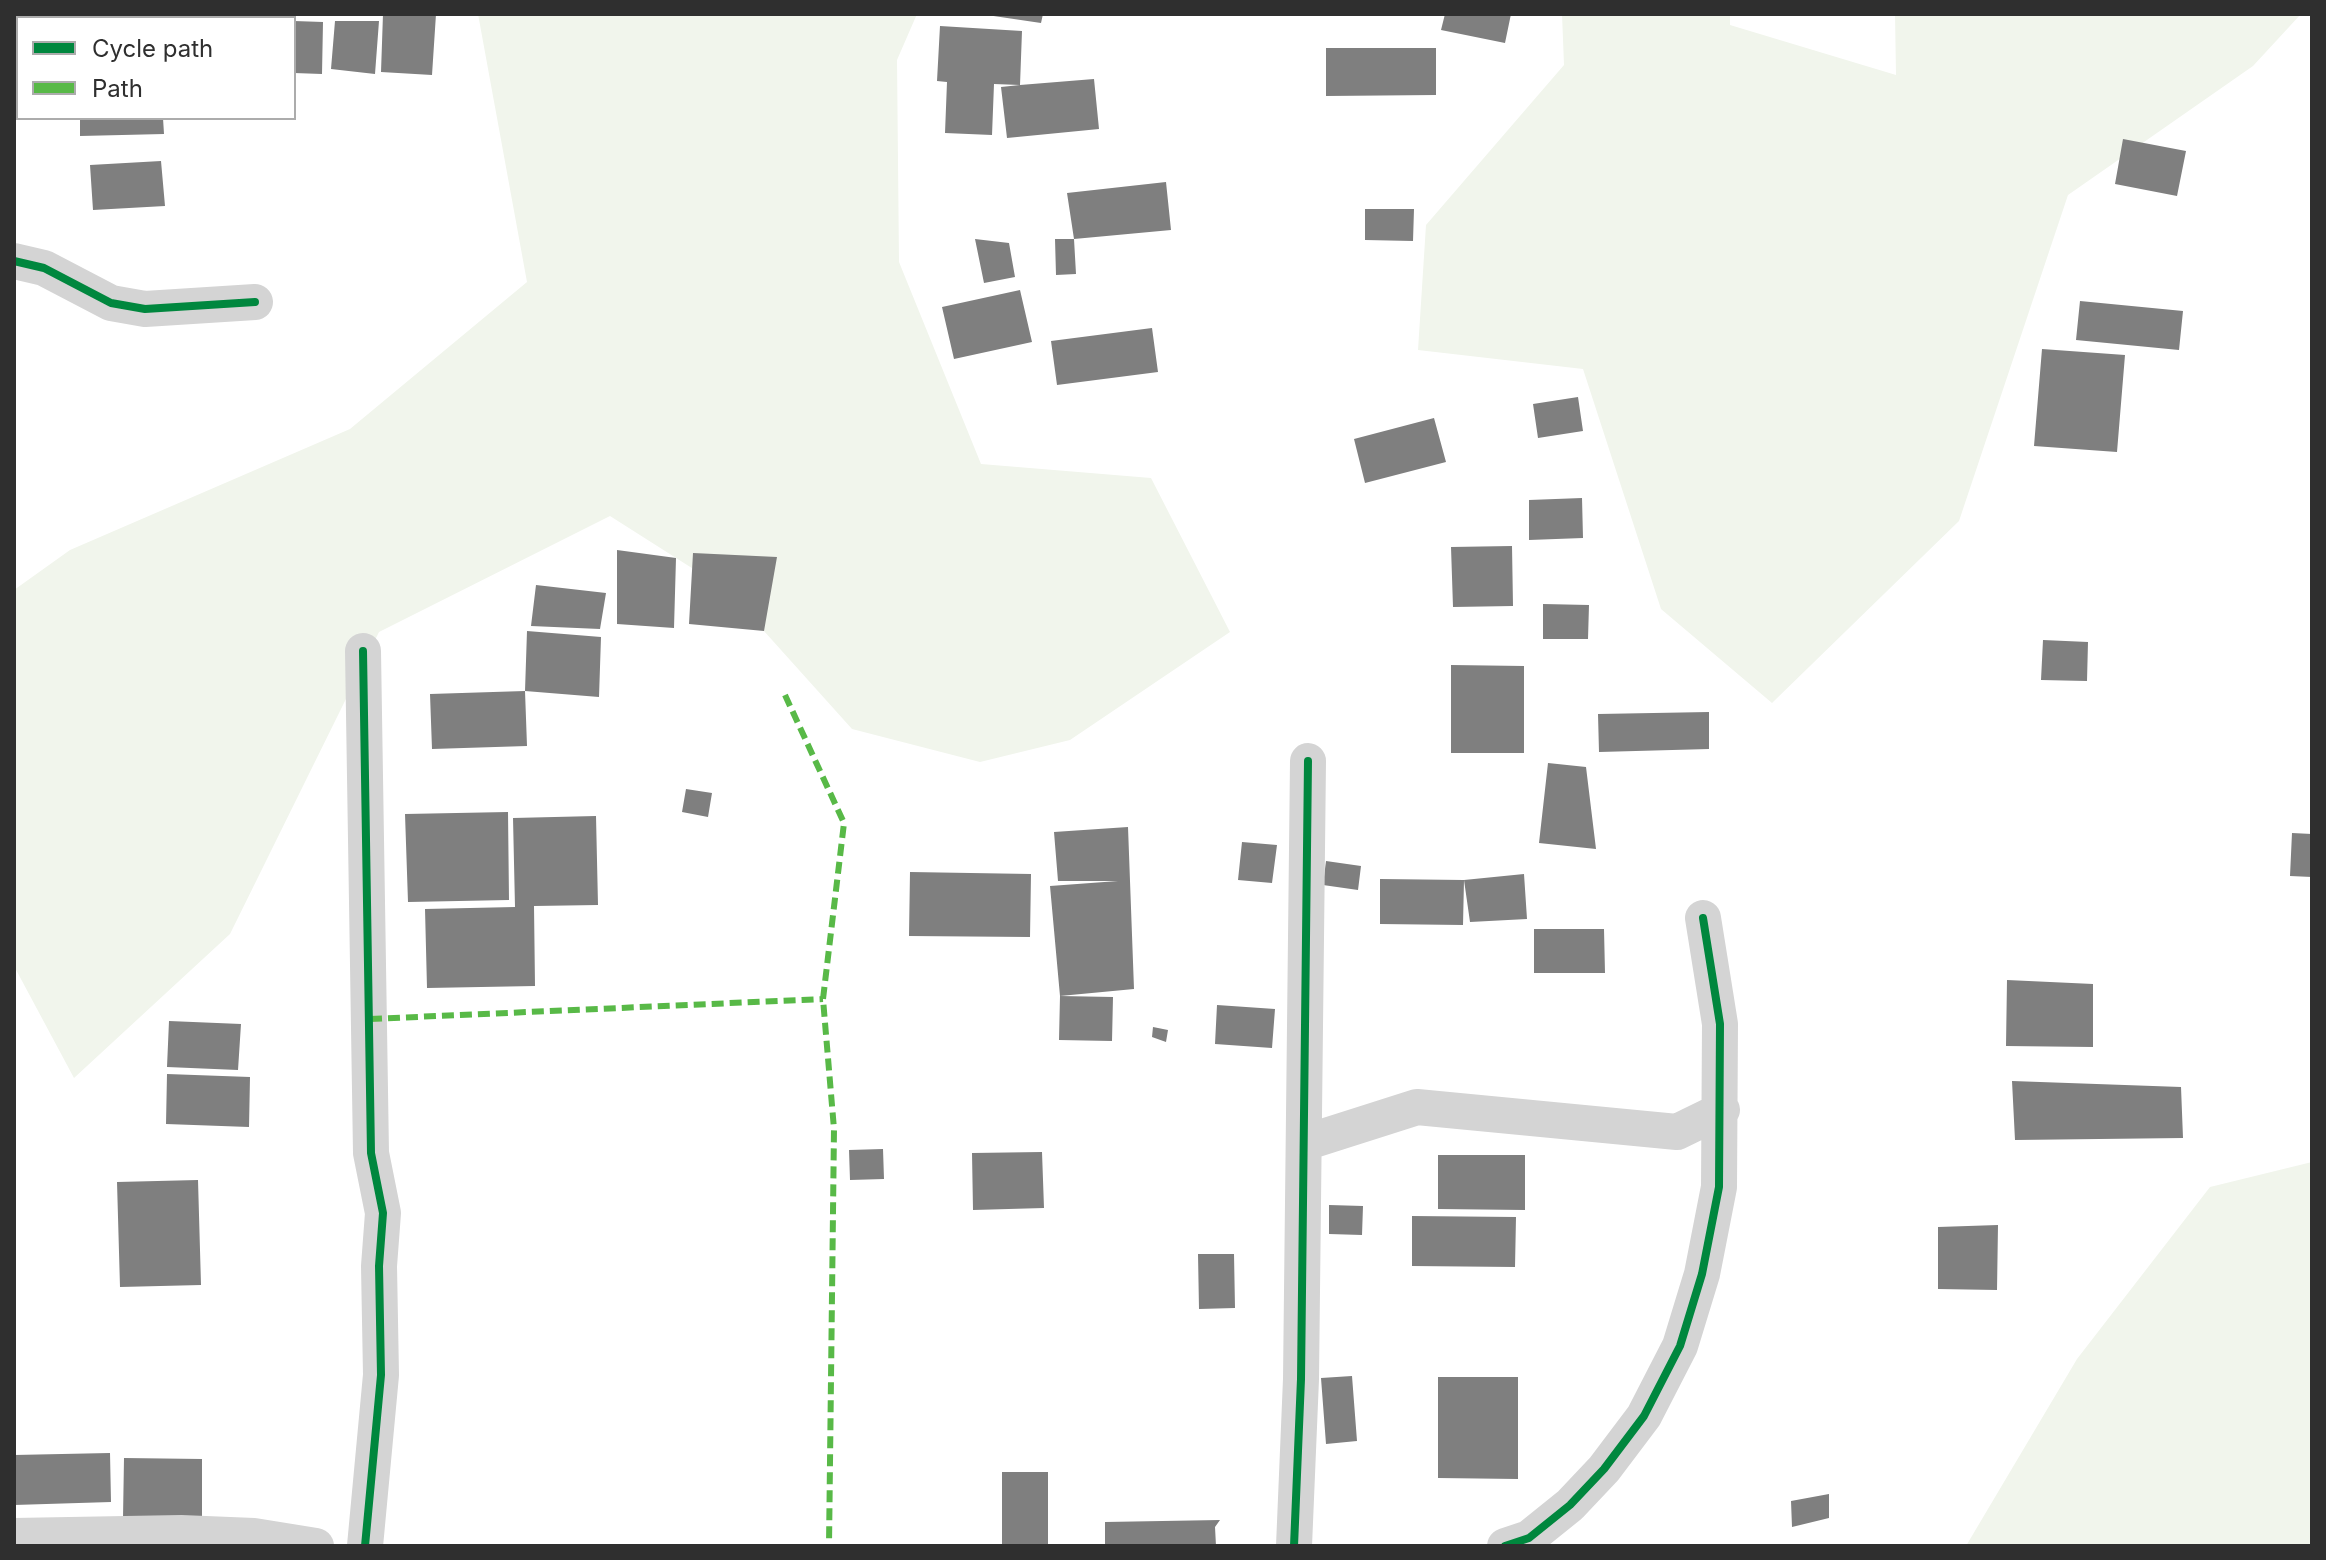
<!DOCTYPE html>
<style>
body{margin:0}
#map{position:relative;width:2326px;height:1560px;overflow:hidden;background:#fff;font-family:Inter,sans-serif}
canvas{display:block}
.frame{position:absolute;inset:0;border:16px solid #2f2f2f;pointer-events:none}
.legend{position:absolute;left:16px;top:16px;width:280px;height:104px;box-sizing:border-box;background:#fff;border:2px solid #acacac;margin:0;padding:10px 14px;list-style:none;font-size:24px;color:#2f2f2f}
.legend li{display:flex;align-items:center;gap:16px;height:40px}
.legend b{width:40px;border:2px solid #acacac}
</style>
<div id="map">
<canvas width="2326" height="1560"></canvas>
<div class="frame"></div>
<ul class="legend">
<li><b style="height:10px;background:#00873e"></b>Cycle path</li>
<li><b style="height:10px;background:#58b947"></b>Path</li>
</ul>
</div>
<script>
const ctx = document.querySelector('canvas').getContext('2d');
ctx.lineJoin = 'round';
function fillPath(path, color) { ctx.fillStyle = color; ctx.fill(path, 'evenodd'); }
const toPath = rows => new Path2D(rows.map(r => 'M' + r).join(''));
function trace(path, color, width, dash) { ctx.strokeStyle = color; ctx.lineWidth = width; ctx.lineCap = dash ? 'butt' : 'round'; ctx.setLineDash(dash || []); ctx.stroke(path); }
fillPath(toPath([
 [478,14,917,14,897,60,899,262,981,464,1151,478,1230,632,1070,740,980,762,852,729,728,591,610,516,379,632,230,934,74,1078,14,966,14,590,70,550,350,429,527,282],
 [1562,14,1730,14,1730,25,1896,75,1895,14,2301,14,2253,66,2068,195,1959,521,1772,703,1661,609,1583,369,1418,350,1426,225,1564,65],
 [2312,1162,2312,1546,1966,1546,2077,1359,2210,1187]
]), '#f1f5ec');
fillPath(toPath([
 [383,14,436,14,432,75,381,72],
 [980,14,1043,14,1041,23],
 [1445,14,1511,14,1505,43,1441,30],
 [294,21,323,22,322,74,294,73],
 [335,21,379,21,375,74,331,69],
 [940,26,1022,31,1020,85,1094,79,1099,129,1007,138,1001,87,1020,85,994,84,992,135,945,133,947,82,937,81],
 [1326,48,1436,48,1436,95,1326,96],
 [80,118,163,118,164,134,80,136],
 [2123,139,2186,151,2177,196,2115,184],
 [161,161,165,206,93,210,90,165],
 [1166,182,1171,230,1074,239,1067,193],
 [1365,209,1414,209,1413,241,1365,240],
 [975,239,1009,243,1015,277,984,283],
 [1055,239,1074,239,1076,274,1056,275],
 [1020,290,1032,342,954,359,942,307],
 [2080,301,2183,311,2179,350,2076,340],
 [1152,328,1158,372,1057,385,1051,341],
 [2042,349,2125,355,2117,452,2034,446],
 [1578,397,1583,431,1538,438,1533,404],
 [1434,418,1446,462,1365,483,1354,439],
 [1582,498,1583,538,1529,540,1529,500],
 [1512,546,1513,606,1453,607,1451,547],
 [617,550,676,558,674,628,617,624],
 [693,553,777,557,764,631,689,624],
 [536,585,606,593,600,629,531,626],
 [1543,604,1589,605,1588,639,1543,639],
 [527,631,601,637,599,697,525,691],
 [2043,640,2088,642,2087,681,2041,680],
 [1451,665,1524,666,1524,753,1451,753],
 [525,691,527,746,432,749,430,694],
 [1709,712,1709,749,1599,752,1598,714],
 [1548,763,1586,767,1596,849,1539,843],
 [686,789,712,793,708,817,682,812],
 [508,812,509,900,408,902,405,814],
 [596,816,598,905,534,906,535,986,427,988,425,909,515,907,513,818],
 [1128,827,1134,989,1060,996,1113,997,1112,1041,1059,1040,1060,996,1050,886,1118,881,1058,881,1054,832],
 [2292,833,2312,834,2312,877,2290,876],
 [1242,842,1277,845,1272,883,1238,880],
 [1326,861,1361,866,1358,890,1323,885],
 [910,872,1031,874,1030,937,909,936],
 [1524,874,1527,919,1470,922,1464,880,1463,925,1380,924,1380,879,1464,880],
 [1534,929,1604,929,1605,973,1534,973],
 [2007,980,2093,984,2093,1047,2006,1046],
 [1217,1005,1275,1009,1272,1048,1215,1044],
 [169,1021,241,1024,238,1070,167,1067],
 [1153,1027,1168,1030,1166,1042,1152,1037],
 [167,1074,250,1077,249,1127,166,1124],
 [2012,1081,2181,1087,2183,1138,2015,1140],
 [883,1149,884,1179,850,1180,849,1150],
 [1042,1152,1044,1208,973,1210,972,1153],
 [1438,1155,1525,1155,1525,1210,1438,1209],
 [198,1180,201,1285,120,1287,117,1182],
 [1329,1205,1363,1206,1362,1235,1329,1234],
 [1412,1216,1516,1217,1515,1267,1412,1266],
 [1998,1225,1997,1290,1938,1289,1938,1227],
 [1198,1254,1234,1254,1235,1308,1199,1309],
 [1352,1376,1357,1441,1326,1444,1321,1378],
 [1438,1377,1518,1377,1518,1479,1438,1478],
 [110,1453,111,1502,14,1505,14,1455],
 [124,1458,202,1459,202,1519,123,1518],
 [1002,1472,1048,1472,1048,1546,1002,1546],
 [1829,1494,1829,1518,1792,1527,1791,1501],
 [1220,1520,1215,1527,1216,1546,1105,1546,1105,1522]
]), '#7f7f7f');
trace(toPath([
 [14,261,44,268,111,303,145,309,255,302],
 [363,651,371,1153,383,1213,379,1266,381,1375,365,1546],
 [1304,1143,1417,1107,1677,1132,1722,1110],
 [14,1536,181,1533,254,1536,316,1546],
 [1294,1546,1301,1379,1308,761],
 [1505,1546,1529,1538,1570,1505,1604,1469,1644,1416,1680,1346,1702,1274,1719,1187,1720,1024,1703,918]
]), '#d4d4d4', 36);
trace(toPath([
 [785,695,844,823,823,999,834,1129,829,1546],
 [370,1019,823,999]
]), '#58b947', 6, [12, 6]);
trace(toPath([
 [14,261,44,268,111,303,145,309,255,302],
 [363,651,371,1153,383,1213,379,1266,381,1375,365,1546],
 [1294,1546,1301,1379,1308,761],
 [1505,1546,1529,1538,1570,1505,1604,1469,1644,1416,1680,1346,1702,1274,1719,1187,1720,1024,1703,918]
]), '#00873e', 8);
</script>
